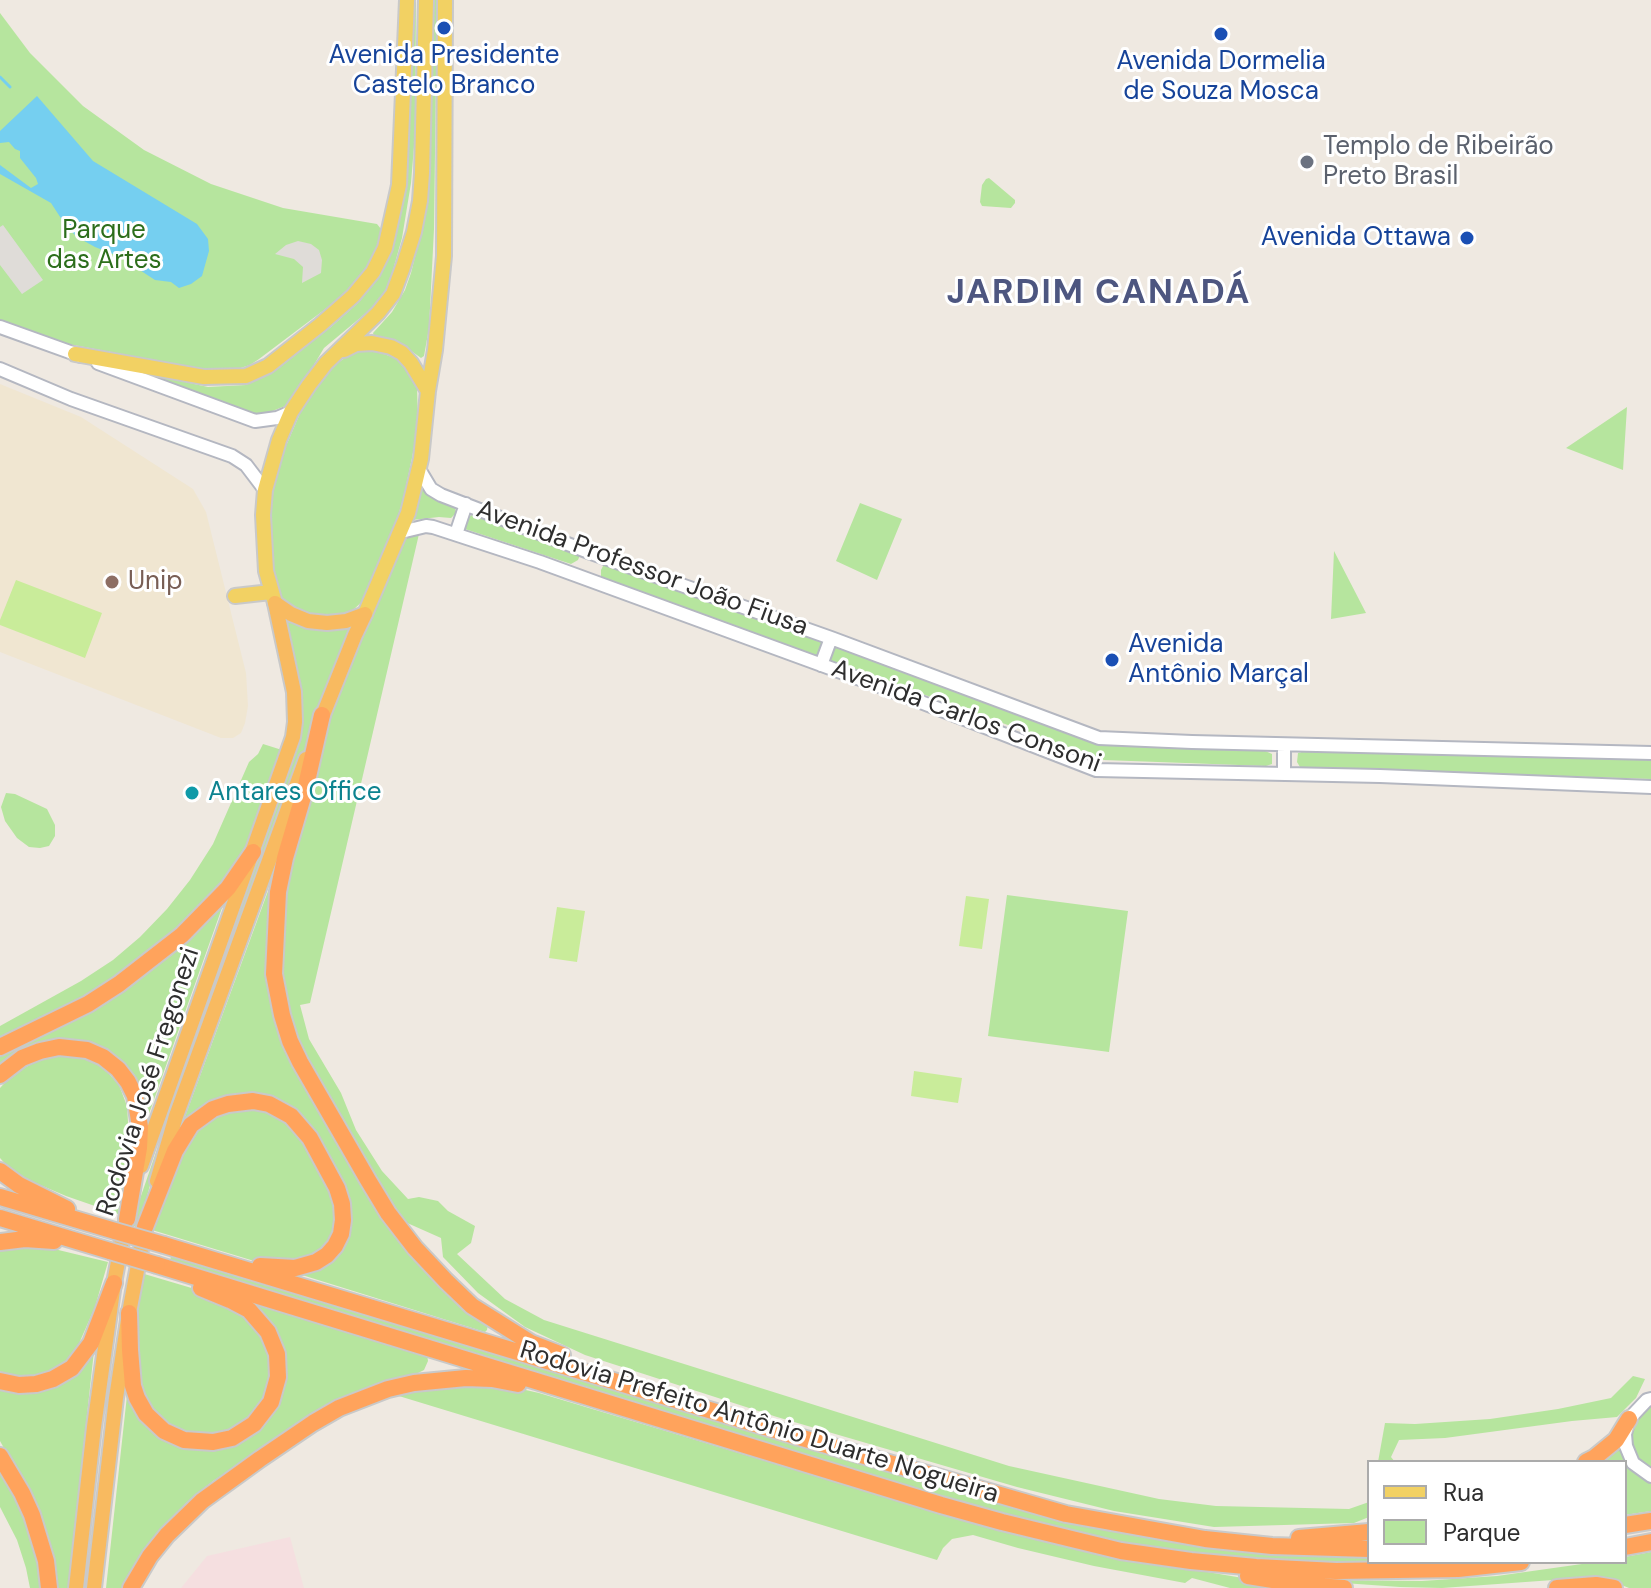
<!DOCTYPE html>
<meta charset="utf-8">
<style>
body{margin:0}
#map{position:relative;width:1651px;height:1588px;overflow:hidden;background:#efe9e1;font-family:"DM Sans",sans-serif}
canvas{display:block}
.legend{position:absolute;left:1367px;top:1460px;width:260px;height:104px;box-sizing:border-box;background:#fff;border:2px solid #ababab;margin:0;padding:10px 14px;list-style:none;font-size:24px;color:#2e2e2e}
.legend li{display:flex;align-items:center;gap:16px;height:40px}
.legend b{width:40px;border:2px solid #ababab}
</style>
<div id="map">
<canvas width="1651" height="1588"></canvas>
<ul class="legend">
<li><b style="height:10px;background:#f2d163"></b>Rua</li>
<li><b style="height:22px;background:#b6e59e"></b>Parque</li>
</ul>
</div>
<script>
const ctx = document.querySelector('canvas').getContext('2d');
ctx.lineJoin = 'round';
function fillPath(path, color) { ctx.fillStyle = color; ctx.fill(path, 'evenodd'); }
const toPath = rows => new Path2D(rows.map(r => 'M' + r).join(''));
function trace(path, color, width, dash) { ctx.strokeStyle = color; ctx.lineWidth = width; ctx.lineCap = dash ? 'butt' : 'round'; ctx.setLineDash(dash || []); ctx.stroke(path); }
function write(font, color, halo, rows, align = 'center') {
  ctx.font = font + ' "DM Sans",sans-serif'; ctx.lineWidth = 6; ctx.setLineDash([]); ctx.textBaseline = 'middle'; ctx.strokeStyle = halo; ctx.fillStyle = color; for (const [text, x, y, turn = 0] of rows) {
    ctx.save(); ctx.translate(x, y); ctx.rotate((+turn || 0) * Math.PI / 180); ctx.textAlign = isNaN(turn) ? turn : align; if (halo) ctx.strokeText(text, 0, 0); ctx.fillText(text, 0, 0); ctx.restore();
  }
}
fillPath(toPath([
 [0,384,81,417,193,489,206,512,246,673,248,706,245,723,241,733,233,738,221,738,0,652]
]), '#f0e6d1');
fillPath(toPath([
 [290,1537,304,1588,181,1588,207,1556]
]), '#f5dfe0');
fillPath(toPath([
 [412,0,416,2,415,134,411,183,402,238,393,270,385,292,372,308,324,348,296,395,285,406,265,414,249,413,149,377,149,374,208,387,246,385,268,374,331,327,360,301,370,287,384,264],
 [432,0,437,0,434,229,429,328,424,356,421,358,396,340,374,336,373,333,392,312,405,290,411,273,420,237,430,171],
 [0,13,30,53,83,106,144,150,211,184,283,208,377,224,381,229,382,237,363,275,344,295,259,359,250,365,231,371,210,371,58,342,0,320],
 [989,178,1015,200,1015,203,1011,208,982,206,980,202,982,185,986,179],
 [373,350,395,358,409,371,417,386,418,424,412,458,403,500,395,525,366,598,352,611,343,616,322,619,299,612,284,602,276,591,273,578,269,523,274,487,283,453,301,411,317,384,337,363,353,353],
 [1627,407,1623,470,1566,448],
 [423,486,440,501,455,507,456,513,451,518,439,517,412,520],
 [860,503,902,519,877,580,836,561],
 [473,514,580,555,578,560,571,564,465,529,467,519],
 [419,534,310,1003,300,1005,309,1039,341,1093,356,1130,382,1171,408,1199,419,1197,438,1201,448,1211,475,1226,471,1243,457,1254,505,1299,544,1320,1009,1466,1159,1499,1216,1506,1349,1509,1369,1502,1369,1517,1354,1523,1214,1527,1114,1511,1017,1487,777,1417,585,1355,525,1327,478,1293,443,1257,441,1238,405,1222,369,1169,303,1061,279,974,281,915,305,802,330,718,403,535],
 [1334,551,1366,613,1331,619],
 [613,561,1101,743,1263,750,1272,754,1272,764,1266,766,1104,760,601,577,601,570,604,564],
 [285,616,307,628,317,629,328,630,350,625,304,755,171,1113,138,1227,131,1225,301,730,302,716,299,681],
 [263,744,282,750,246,856,184,925,115,982,0,1044,0,1026,81,981,113,960,140,937,167,909,190,880,213,844,249,762,258,754],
 [1309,750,1651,760,1651,779,1300,767,1297,762,1298,753],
 [6,793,15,794,47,809,55,825,55,836,49,846,40,848,29,847,17,838,5,821,1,807],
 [285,845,273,1001,361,1178,488,1324,487,1330,485,1332,302,1275,318,1270,329,1261,345,1232,314,1137,244,1097,179,1133],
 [1007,895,1128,911,1109,1052,988,1036],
 [223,905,145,1125,143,1099,134,1074,110,1053,87,1044,0,1069,0,1053,99,1004,135,982,172,955],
 [58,1054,88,1059,100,1064,119,1085,127,1106,129,1137,118,1214,66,1196,31,1181,9,1168,0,1158,0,1088,12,1075,35,1062],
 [230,1109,259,1109,274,1114,285,1122,307,1145,334,1194,337,1228,331,1242,314,1258,264,1264,152,1230,172,1167,201,1122],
 [10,1246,46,1247,108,1262,95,1307,74,1355,54,1372,28,1378,5,1374,0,1371,0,1250],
 [171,1256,1079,1524,1168,1541,1252,1552,1369,1557,1369,1562,1481,1562,1341,1566,1166,1552,1033,1526,383,1325,170,1261],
 [141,1273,205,1292,246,1312,270,1348,270,1392,241,1430,196,1439,155,1419,136,1381,135,1329],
 [258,1303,427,1354,428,1361,424,1370,414,1375,368,1388,322,1408,289,1432,213,1481,185,1504,156,1536,136,1564,124,1588,106,1588,129,1377,158,1432,243,1439,284,1380,254,1305],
 [94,1351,68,1588,57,1588,45,1527,36,1505,0,1441,0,1387,11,1390],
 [1633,1376,1645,1379,1636,1398,1617,1417,1572,1421,1445,1438,1399,1440,1391,1457,1395,1462,1378,1462,1385,1423,1415,1424,1490,1419,1558,1409,1611,1398],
 [418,1386,508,1386,539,1393,976,1524,1037,1540,1095,1553,1302,1588,1230,1588,1192,1578,1185,1583,1094,1566,1018,1548,973,1535,952,1539,943,1548,937,1560,389,1393],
 [1651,1406,1651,1469,1637,1458,1631,1438,1633,1425,1641,1413],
 [1620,1443,1629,1465,1636,1472,1651,1482,1651,1511,1625,1515,1625,1462,1596,1462],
 [0,1461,24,1505,46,1588,30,1588,26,1568,17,1540,0,1507],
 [1651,1552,1651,1588,1629,1588,1614,1582,1613,1580,1595,1577,1442,1588,1400,1587,1315,1581,1315,1580,1422,1581,1497,1576,1596,1562,1625,1562,1625,1557]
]), '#b6e59e');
fillPath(toPath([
 [16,580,102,613,85,658,0,625,0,620],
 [966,896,989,899,982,949,959,946],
 [557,907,585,911,577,962,549,958],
 [914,1071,962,1078,958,1103,911,1096]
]), '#c9ec9a');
fillPath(toPath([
 [3,225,43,280,22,294,0,265,0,227],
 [298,241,311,244,319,250,322,260,321,273,302,283,303,267,294,259,275,254,286,245]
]), '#dfdcd8');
fillPath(toPath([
 [37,96,93,161,197,224,208,239,209,251,202,276,191,284,179,288,171,282,155,280,126,261,127,253,123,250,118,256,95,247,77,237,66,226,51,203,0,174,0,165,31,188,38,184,36,178,20,158,20,151,15,149,9,142,0,143,0,131]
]), '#75cff0');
trace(toPath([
 [0,77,10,87]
]), '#75cff0', 3);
const secondary = toPath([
 [0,327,81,356],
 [98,363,255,421,277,418,291,412],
 [0,369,71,399,232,456,246,465,265,490],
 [419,469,431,489,441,495,591,553,831,638,1099,738,1192,742,1651,753],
 [401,532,426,526,433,527,540,562,882,687,1096,770,1380,776,1651,787],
 [456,534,466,504],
 [821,665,831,638],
 [1284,774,1284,745],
 [1651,1399,1647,1400,1629,1419,1625,1434,1626,1446,1633,1463,1651,1476]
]);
const primary = toPath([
 [344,350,356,344,372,343,391,347,402,353,411,363,428,391],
 [75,354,204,377,246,376,268,366,320,325,353,296,373,272,385,248,399,185,407,0],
 [235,596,271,592],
 [275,603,266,571,263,515,265,490,279,440,291,412,309,385,326,363,378,313,393,294,403,267,414,232,420,201,422,173,426,0],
 [365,614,408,513,421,459,428,391,435,350,444,256,445,0]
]);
const trunk = toPath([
 [275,603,291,614,308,621,327,623,346,621,365,614],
 [319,725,355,635,365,614],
 [141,1166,293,737,295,722,294,692,275,603],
 [157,1181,176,1116,306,759],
 [76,1588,94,1427,114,1283,125,1225],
 [94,1588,116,1398,129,1313,145,1228]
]);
const motorway = toPath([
 [322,715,305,790,285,858,278,892,274,974,282,1015,290,1041,300,1062,368,1180,388,1213,415,1248,446,1281,472,1306,531,1343,562,1355],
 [0,1047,88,1004,119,984,182,935,228,888,253,852],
 [0,1075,22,1058,40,1051,59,1047,87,1050,103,1057,118,1069,128,1082,135,1096,140,1127,139,1148,127,1219],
 [0,1171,19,1185,67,1209],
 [0,1197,115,1231],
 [0,1218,110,1251],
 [145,1227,175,1151,191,1125,213,1109,228,1104,253,1101,269,1104,291,1116,310,1138,337,1188,342,1204,343,1220,341,1234,335,1246,327,1255,316,1262,295,1268,260,1266],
 [0,1242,25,1239,54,1241],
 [164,1245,792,1435,1066,1514,1205,1539,1272,1546,1369,1549],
 [157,1265,941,1505,1002,1522,1121,1551,1191,1561,1256,1567,1336,1571,1458,1569,1521,1562],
 [129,1313,130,1350,133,1386,137,1398,146,1414,164,1431,184,1440,213,1442,232,1438,254,1424,271,1402,278,1377,277,1354,268,1332,249,1310,230,1300,201,1288],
 [0,1381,19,1385,36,1384,53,1379,72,1368,91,1343,114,1283],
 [0,1456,22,1493,32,1515,46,1561,49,1588],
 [1586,1462,1594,1458,1616,1440,1629,1419],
 [1625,1525,1651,1521],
 [1299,1538,1369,1532],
 [1625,1547,1651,1542],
 [1248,1576,1303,1585,1344,1588],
 [131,1588,150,1556,167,1535,202,1501,260,1459,313,1423,339,1408,388,1389,414,1383,466,1378,492,1379,518,1384],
 [1557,1588,1596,1585,1614,1588]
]);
trace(secondary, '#b4b7c1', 16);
trace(primary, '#c9c9c9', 18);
trace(trunk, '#c9c9c9', 18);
trace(motorway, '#c9c9c9', 20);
trace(secondary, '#fff', 12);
trace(primary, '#f2d163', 14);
trace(trunk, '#f8ba60', 14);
trace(motorway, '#ffa35c', 16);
const motorwayBridge = toPath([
 [115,1231,164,1245],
 [110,1251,157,1265]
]);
trace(motorwayBridge, '#c9c9c9', 20, []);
trace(motorwayBridge, '#ffa35c', 16);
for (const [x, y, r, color] of [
 [444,28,8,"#1a4fb4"],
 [1221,34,8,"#1a4fb4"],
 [1307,162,8,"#6b7280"],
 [1467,238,8,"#1a4fb4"],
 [112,582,8,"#8d6e63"],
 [1112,660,8,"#1a4fb4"],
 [192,793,8,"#0f9aa8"]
]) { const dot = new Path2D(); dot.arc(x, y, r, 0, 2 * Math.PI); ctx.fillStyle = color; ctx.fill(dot); trace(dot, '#fff', 3); }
write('26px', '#164399', '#fff', [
 ["Avenida Presidente",444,56],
 ["Castelo Branco",444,86],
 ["Avenida Dormelia",1221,62],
 ["de Souza Mosca",1221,92],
 ["Avenida Ottawa",1451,238,"right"],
 ["Avenida",1128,645,"left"],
 ["Antônio Marçal",1128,675,"left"]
]);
write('26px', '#5b616d', '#fff', [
 ["Templo de Ribeirão",1323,147],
 ["Preto Brasil",1323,177]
], 'left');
write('26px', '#2c6e1b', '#fff', [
 ["Parque",104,231],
 ["das Artes",104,261]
]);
write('26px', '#2e2e2e', '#fff', [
 ["Avenida Professor João Fiusa",642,569,20],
 ["Avenida Carlos Consoni",966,717,20],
 ["Rodovia José Fregonezi",149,1082,-72],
 ["Rodovia Prefeito Antônio Duarte Nogueira",759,1423,17]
]);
write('26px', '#785e54', '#fff', [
 ["Unip",128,582]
], 'left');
write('26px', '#0d838f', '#fff', [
 ["Antares Office",208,793]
], 'left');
ctx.letterSpacing = '2px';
write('bold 34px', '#4d5680', '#fff', [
 ["JARDIM CANADÁ",1099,294]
]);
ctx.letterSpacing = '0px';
</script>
